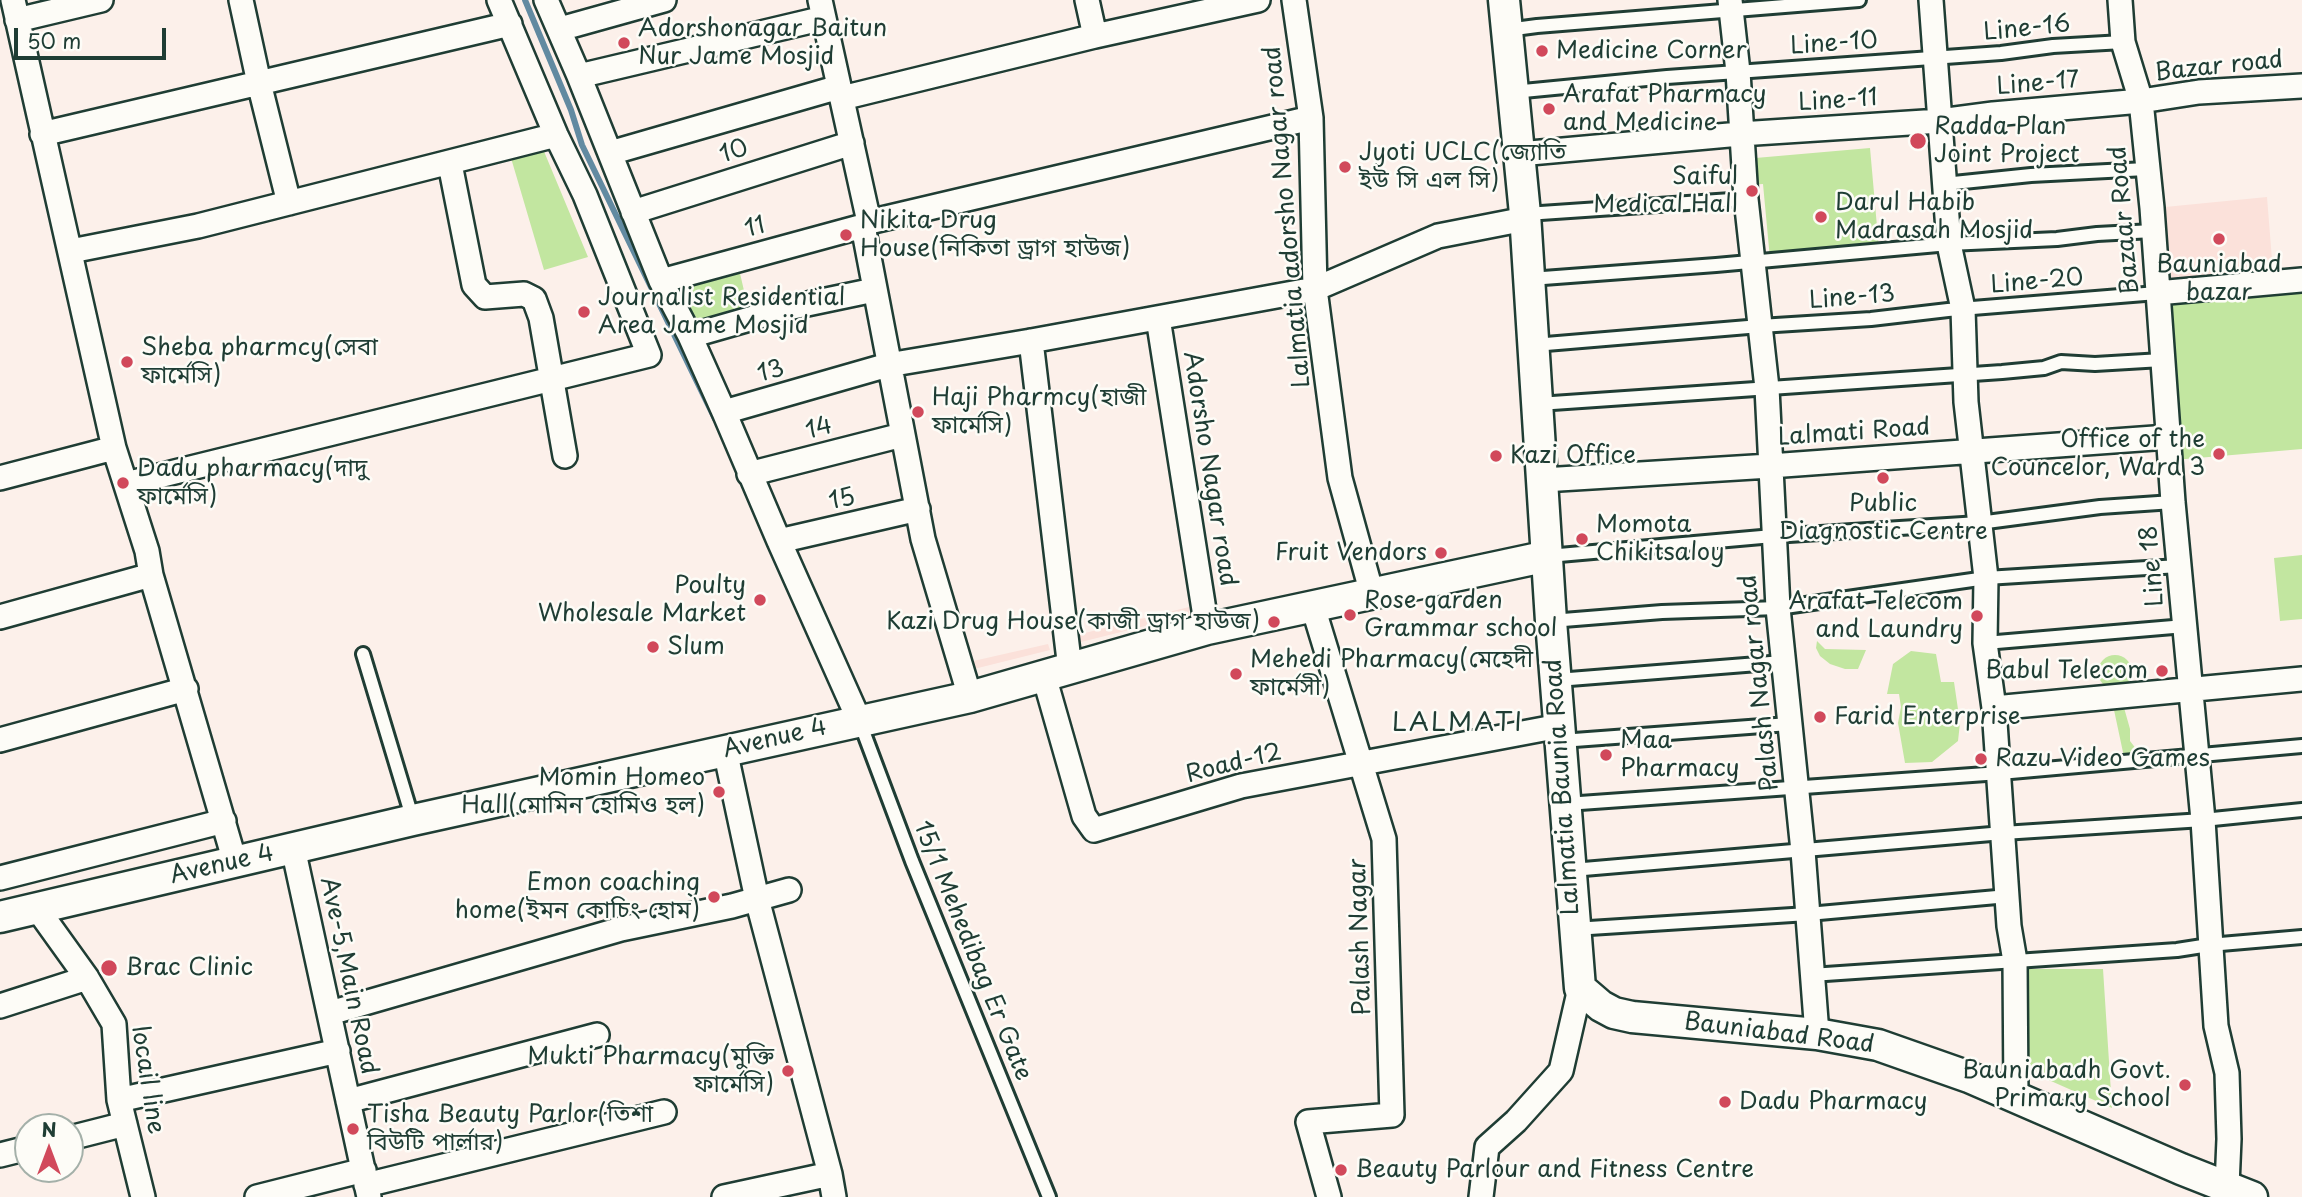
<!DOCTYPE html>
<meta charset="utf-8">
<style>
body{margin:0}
#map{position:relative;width:2302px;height:1197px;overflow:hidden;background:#fcf0ea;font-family:"Playpen Sans",sans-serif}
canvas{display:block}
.north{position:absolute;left:14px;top:1113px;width:70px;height:70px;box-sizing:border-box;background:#fdfcf7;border:2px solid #a4b0a9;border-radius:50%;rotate:0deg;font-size:19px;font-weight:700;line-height:28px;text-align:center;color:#1f3d34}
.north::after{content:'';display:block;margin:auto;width:24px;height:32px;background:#d1495b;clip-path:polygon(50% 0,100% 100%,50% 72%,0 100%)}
.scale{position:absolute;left:14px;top:28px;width:152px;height:32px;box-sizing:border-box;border:4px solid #1f3d34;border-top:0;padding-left:9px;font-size:21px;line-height:24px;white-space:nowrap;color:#1f3d34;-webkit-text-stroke:5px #fdfcf7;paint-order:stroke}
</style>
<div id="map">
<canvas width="2302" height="1197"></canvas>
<div class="north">N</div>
<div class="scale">50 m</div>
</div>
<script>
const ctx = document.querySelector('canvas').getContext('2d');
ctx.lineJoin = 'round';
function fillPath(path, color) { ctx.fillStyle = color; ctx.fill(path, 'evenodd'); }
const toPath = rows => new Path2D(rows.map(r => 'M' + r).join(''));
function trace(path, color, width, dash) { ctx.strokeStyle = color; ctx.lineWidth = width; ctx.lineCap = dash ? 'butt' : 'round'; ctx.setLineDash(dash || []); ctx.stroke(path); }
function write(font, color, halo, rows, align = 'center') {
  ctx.font = font + ' "Playpen Sans","Noto Sans Bengali",sans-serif'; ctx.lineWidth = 5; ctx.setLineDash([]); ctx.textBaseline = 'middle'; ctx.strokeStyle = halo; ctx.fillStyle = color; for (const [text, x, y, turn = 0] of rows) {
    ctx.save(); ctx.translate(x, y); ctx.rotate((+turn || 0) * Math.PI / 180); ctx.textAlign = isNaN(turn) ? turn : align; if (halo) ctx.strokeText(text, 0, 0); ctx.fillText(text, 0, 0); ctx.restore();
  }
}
fillPath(toPath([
 [2267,197,2273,272,2171,281,2165,207],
 [1189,607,1189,615,1077,643,1077,635],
 [1048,644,1050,650,970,670,969,662]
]), '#fbe1da');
fillPath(toPath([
 [1870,148,1879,249,1770,259,1763,184,1747,185,1744,159],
 [543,149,588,257,544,270,511,158],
 [739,269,748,308,694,326,671,286],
 [2302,284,2302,449,2174,460,2162,296],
 [2302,555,2302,619,2280,621,2274,558],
 [1817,641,1825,649,1866,650,1858,669,1845,669,1830,664,1820,656,1816,648],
 [1911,651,1936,654,1941,682,1954,682,1960,723,1958,741,1932,762,1905,763,1898,723,1901,707,1899,694,1887,694,1893,664],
 '2098 672a17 17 0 1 1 34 0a17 17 0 1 1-34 0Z',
 [2123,704,2130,729,2130,741,2140,754,2124,757,2114,710],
 [2019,969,2103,969,2112,1108,2017,1066]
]), '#c2e6a0');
trace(toPath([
 [525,0,571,110,582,145,715,419]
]), '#628aa1', 6);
const service = toPath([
 [1507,30,1537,26,1859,0],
 [1513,92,1667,77,2001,53,2053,46,2123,42],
 [1944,184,2031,175,2146,169],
 [1526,214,1746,199],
 [1530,279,1716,265,1949,244,2057,239,2097,234,2153,231],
 [1534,345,1760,326,1871,319,1948,310,2157,293],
 [1538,404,2002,372,2044,368,2061,362,2095,364,2162,360],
 [1548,556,1773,536,1979,523,2100,507,2173,502],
 [1551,621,1662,612,1778,608,1986,578,2179,566],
 [1985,643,2185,626],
 [363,654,413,820],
 [1557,680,1783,662],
 [859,720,912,861,1049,1197],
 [1561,741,1789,724],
 [1566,804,2000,773,2302,746],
 [1572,870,2003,833,2203,820,2302,810],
 [1574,929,1808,914,2008,896],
 [1811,975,2177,950,2209,945,2302,937]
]);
const minor = toPath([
 [13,0,114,448,147,551,151,575,235,862],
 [241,0,259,83,289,203],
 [546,0,579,76,661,281,690,336,724,412,779,541,859,720],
 [820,0,869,222,863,226,923,539,970,697],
 [1087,0,1095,36],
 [1294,0,1311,118,1315,289,1340,478,1372,594],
 [1730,0,1738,72,1746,199,1767,388,1778,608,1803,851,1817,1034],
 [1931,0,1949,244,1963,309,1966,402,1986,578,1985,643,1994,708,2009,926,2015,961,2016,1098],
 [2120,0,2123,42,2141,101,2152,208,2173,502,2203,820,2216,1026,2227,1073,2229,1139,2227,1186],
 [17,20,101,0],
 [560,29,664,0],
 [579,76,824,18],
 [842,98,1095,36,1258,0],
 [42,134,510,24],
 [610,153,839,87],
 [1519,154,1740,134,1940,121,1993,114,2141,101,2199,92,2302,86],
 [450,164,474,285,485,297,524,294,534,299,541,318,565,456],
 [633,212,852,143],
 [869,222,1311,118],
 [71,251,198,226,556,135],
 [661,281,863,226],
 [2157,293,2302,280],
 [1158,318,1207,629],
 [690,336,788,308,874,290],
 [1031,341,1070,669],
 [724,412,888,365,1031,341,1315,289,1438,236,1525,219],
 [749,474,902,435],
 [0,478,114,448],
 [1543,480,1770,466,2168,437],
 [126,484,649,355,585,195,556,135,499,0],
 [779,541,918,509],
 [1313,607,1384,839,1392,1115,1308,1122,1329,1197],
 [0,617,151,575],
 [1044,676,1084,816,1094,830,1241,786,1549,728],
 [1994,708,2302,679],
 [0,740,186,689],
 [725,750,757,899,830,1174,834,1197],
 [293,848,369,1197],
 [0,878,224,821],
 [36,907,87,978,114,1024,119,1100,143,1197],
 [0,1006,87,978],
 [330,1013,621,929,732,906,789,890],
 [119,1100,338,1051],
 [348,1101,597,1035],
 [70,1138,125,1124],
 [0,1155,28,1148],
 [366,1185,664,1112],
 [257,1197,364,1170],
 [724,1197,821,1176],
 [1481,1197,1487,1147,1516,1121,1561,1071,1580,988]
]);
const tertiary = toPath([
 [1504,0,1525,214,1551,621,1580,988,1601,1006,1614,1013,1632,1017,1817,1034,1878,1045,1969,1077,2181,1169,2252,1197],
 [0,917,413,820,970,697,1207,629,1548,556]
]);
trace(service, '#1f3d34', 18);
trace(minor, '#1f3d34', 28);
trace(tertiary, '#1f3d34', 35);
trace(service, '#fdfcf7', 12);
trace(minor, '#fdfcf7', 23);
trace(tertiary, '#fdfcf7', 30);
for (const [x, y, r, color] of [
 [624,43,7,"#d1495b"],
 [1542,51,7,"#d1495b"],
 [1549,109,7,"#d1495b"],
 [1918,141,9,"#d1495b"],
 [1345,167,7,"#d1495b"],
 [1752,191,7,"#d1495b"],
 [1821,217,7,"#d1495b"],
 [846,235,7,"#d1495b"],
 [2219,239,7,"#d1495b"],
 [584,312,7,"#d1495b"],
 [127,362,7,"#d1495b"],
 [918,412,7,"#d1495b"],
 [2219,454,7,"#d1495b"],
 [1496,456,7,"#d1495b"],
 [1883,478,7,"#d1495b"],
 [123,483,7,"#d1495b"],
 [1582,539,7,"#d1495b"],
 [1441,553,7,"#d1495b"],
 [760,600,7,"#d1495b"],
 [1350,615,7,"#d1495b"],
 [1977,616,7,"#d1495b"],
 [1274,622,7,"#d1495b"],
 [653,647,7,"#d1495b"],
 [2162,671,7,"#d1495b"],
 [1236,674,7,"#d1495b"],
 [1820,717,7,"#d1495b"],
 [1606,755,7,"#d1495b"],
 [1981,759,7,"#d1495b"],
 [719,792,7,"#d1495b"],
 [714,897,7,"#d1495b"],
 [109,968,9,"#d1495b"],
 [788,1071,7,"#d1495b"],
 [2185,1085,7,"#d1495b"],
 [1725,1102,7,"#d1495b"],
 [353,1129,7,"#d1495b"],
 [1341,1170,7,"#d1495b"]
]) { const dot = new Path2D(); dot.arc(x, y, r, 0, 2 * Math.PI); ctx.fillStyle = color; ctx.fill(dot); trace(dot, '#fdfcf7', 2.5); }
write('24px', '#1f3d34', '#fdfcf7', [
 ["Adorshonagar Baitun",638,29],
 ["Nur Jame Mosjid",638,57],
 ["Medicine Corner",1556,51],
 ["Arafat Pharmacy",1563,95],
 ["and Medicine",1563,123],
 ["Radda Plan",1934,127],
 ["Joint Project",1934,155],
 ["Jyoti UCLC(জ্যোতি",1359,153],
 ["ইউ সি এল সি)",1359,181],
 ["Saiful",1738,177,"right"],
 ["Medical Hall",1738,205,"right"],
 ["Darul Habib",1835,203],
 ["Madrasah Mosjid",1835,231],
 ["Nikita Drug",860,221],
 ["House(নিকিতা ড্রাগ হাউজ)",860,249],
 ["Bauniabad",2219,265,"center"],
 ["bazar",2219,293,"center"],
 ["Journalist Residential",598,298],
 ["Area Jame Mosjid",598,326],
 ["Sheba pharmcy(সেবা",141,348],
 ["ফার্মেসি)",141,376],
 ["Haji Pharmcy(হাজী",932,398],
 ["ফার্মেসি)",932,426],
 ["Office of the",2205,440,"right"],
 ["Councelor, Ward 3",2205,468,"right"],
 ["Kazi Office",1510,456],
 ["Dadu pharmacy(দাদু",137,469],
 ["ফার্মেসি)",137,497],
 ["Public",1883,504,"center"],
 ["Diagnostic Centre",1883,532,"center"],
 ["Momota",1596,525],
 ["Chikitsaloy",1596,553],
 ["Fruit Vendors",1427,553,"right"],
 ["Poulty",746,586,"right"],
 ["Wholesale Market",746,614,"right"],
 ["Rose garden",1364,601],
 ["Grammar school",1364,629],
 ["Arafat Telecom",1963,602,"right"],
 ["and Laundry",1963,630,"right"],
 ["Kazi Drug House(কাজী ড্রাগ হাউজ)",1260,622,"right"],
 ["Slum",667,647],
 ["Mehedi Pharmacy(মেহেদী",1250,660],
 ["ফার্মেসী)",1250,688],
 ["Babul Telecom",2148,671,"right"],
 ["Farid Enterprise",1834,717],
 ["Maa",1620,741],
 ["Pharmacy",1620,769],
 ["Razu Video Games",1995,759],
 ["Momin Homeo",705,778,"right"],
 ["Hall(মোমিন হোমিও হল)",705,806,"right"],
 ["Emon coaching",700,883,"right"],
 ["home(ইমন কোচিং হোম)",700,911,"right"],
 ["Brac Clinic",125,968],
 ["Mukti Pharmacy(মুক্তি",774,1057,"right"],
 ["ফার্মেসি)",774,1085,"right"],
 ["Bauniabadh Govt.",2171,1071,"right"],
 ["Primary School",2171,1099,"right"],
 ["Dadu Pharmacy",1739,1102],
 ["Tisha Beauty Parlor(তিশা",367,1115],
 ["বিউটি পার্লার)",367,1143],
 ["Beauty Parlour and Fitness Centre",1355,1170]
], 'left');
write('24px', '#1f3d34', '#fdfcf7', [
 ["Line-16",2027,29,-6],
 ["Line-10",1834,44,-4],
 ["Bazar road",2219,67,-6],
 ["Line-17",2038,84,-5],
 ["Line-11",1838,101,-4],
 ["10",734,152,-18],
 ["Lalmatia adorsho Nagar road",1288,217,-95],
 ["Bazaar Road",2125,220,-95],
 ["11",755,228,-15],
 ["Line-20",2037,282,-5],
 ["Line-13",1852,298,-5],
 ["13",771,372,-15],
 ["14",819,429,-14],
 ["Lalmati Road",1854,433,-4],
 ["Adorsho Nagar road",1209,469,81],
 ["15",842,500,-13],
 ["Line 18",2153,566,-95],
 ["Palash Nagar road",1760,683,-96],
 ["Avenue 4",775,739,-13],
 ["Road-12",1234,764,-14],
 ["Lalmatia Baunia Road",1563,787,-94],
 ["Avenue 4",222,865,-13],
 ["Palash Nagar",1361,937,-92],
 ["15/1 Mehedibag Er Gate",972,951,68],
 ["Ave-5,Main Road",348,976,78],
 ["Bauniabad Road",1779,1034,7],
 ["locail line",147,1080,81]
]);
ctx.letterSpacing = '2px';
write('26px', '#1f3d34', '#fdfcf7', [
 ["LALMATI",1458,724]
]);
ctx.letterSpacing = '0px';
</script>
